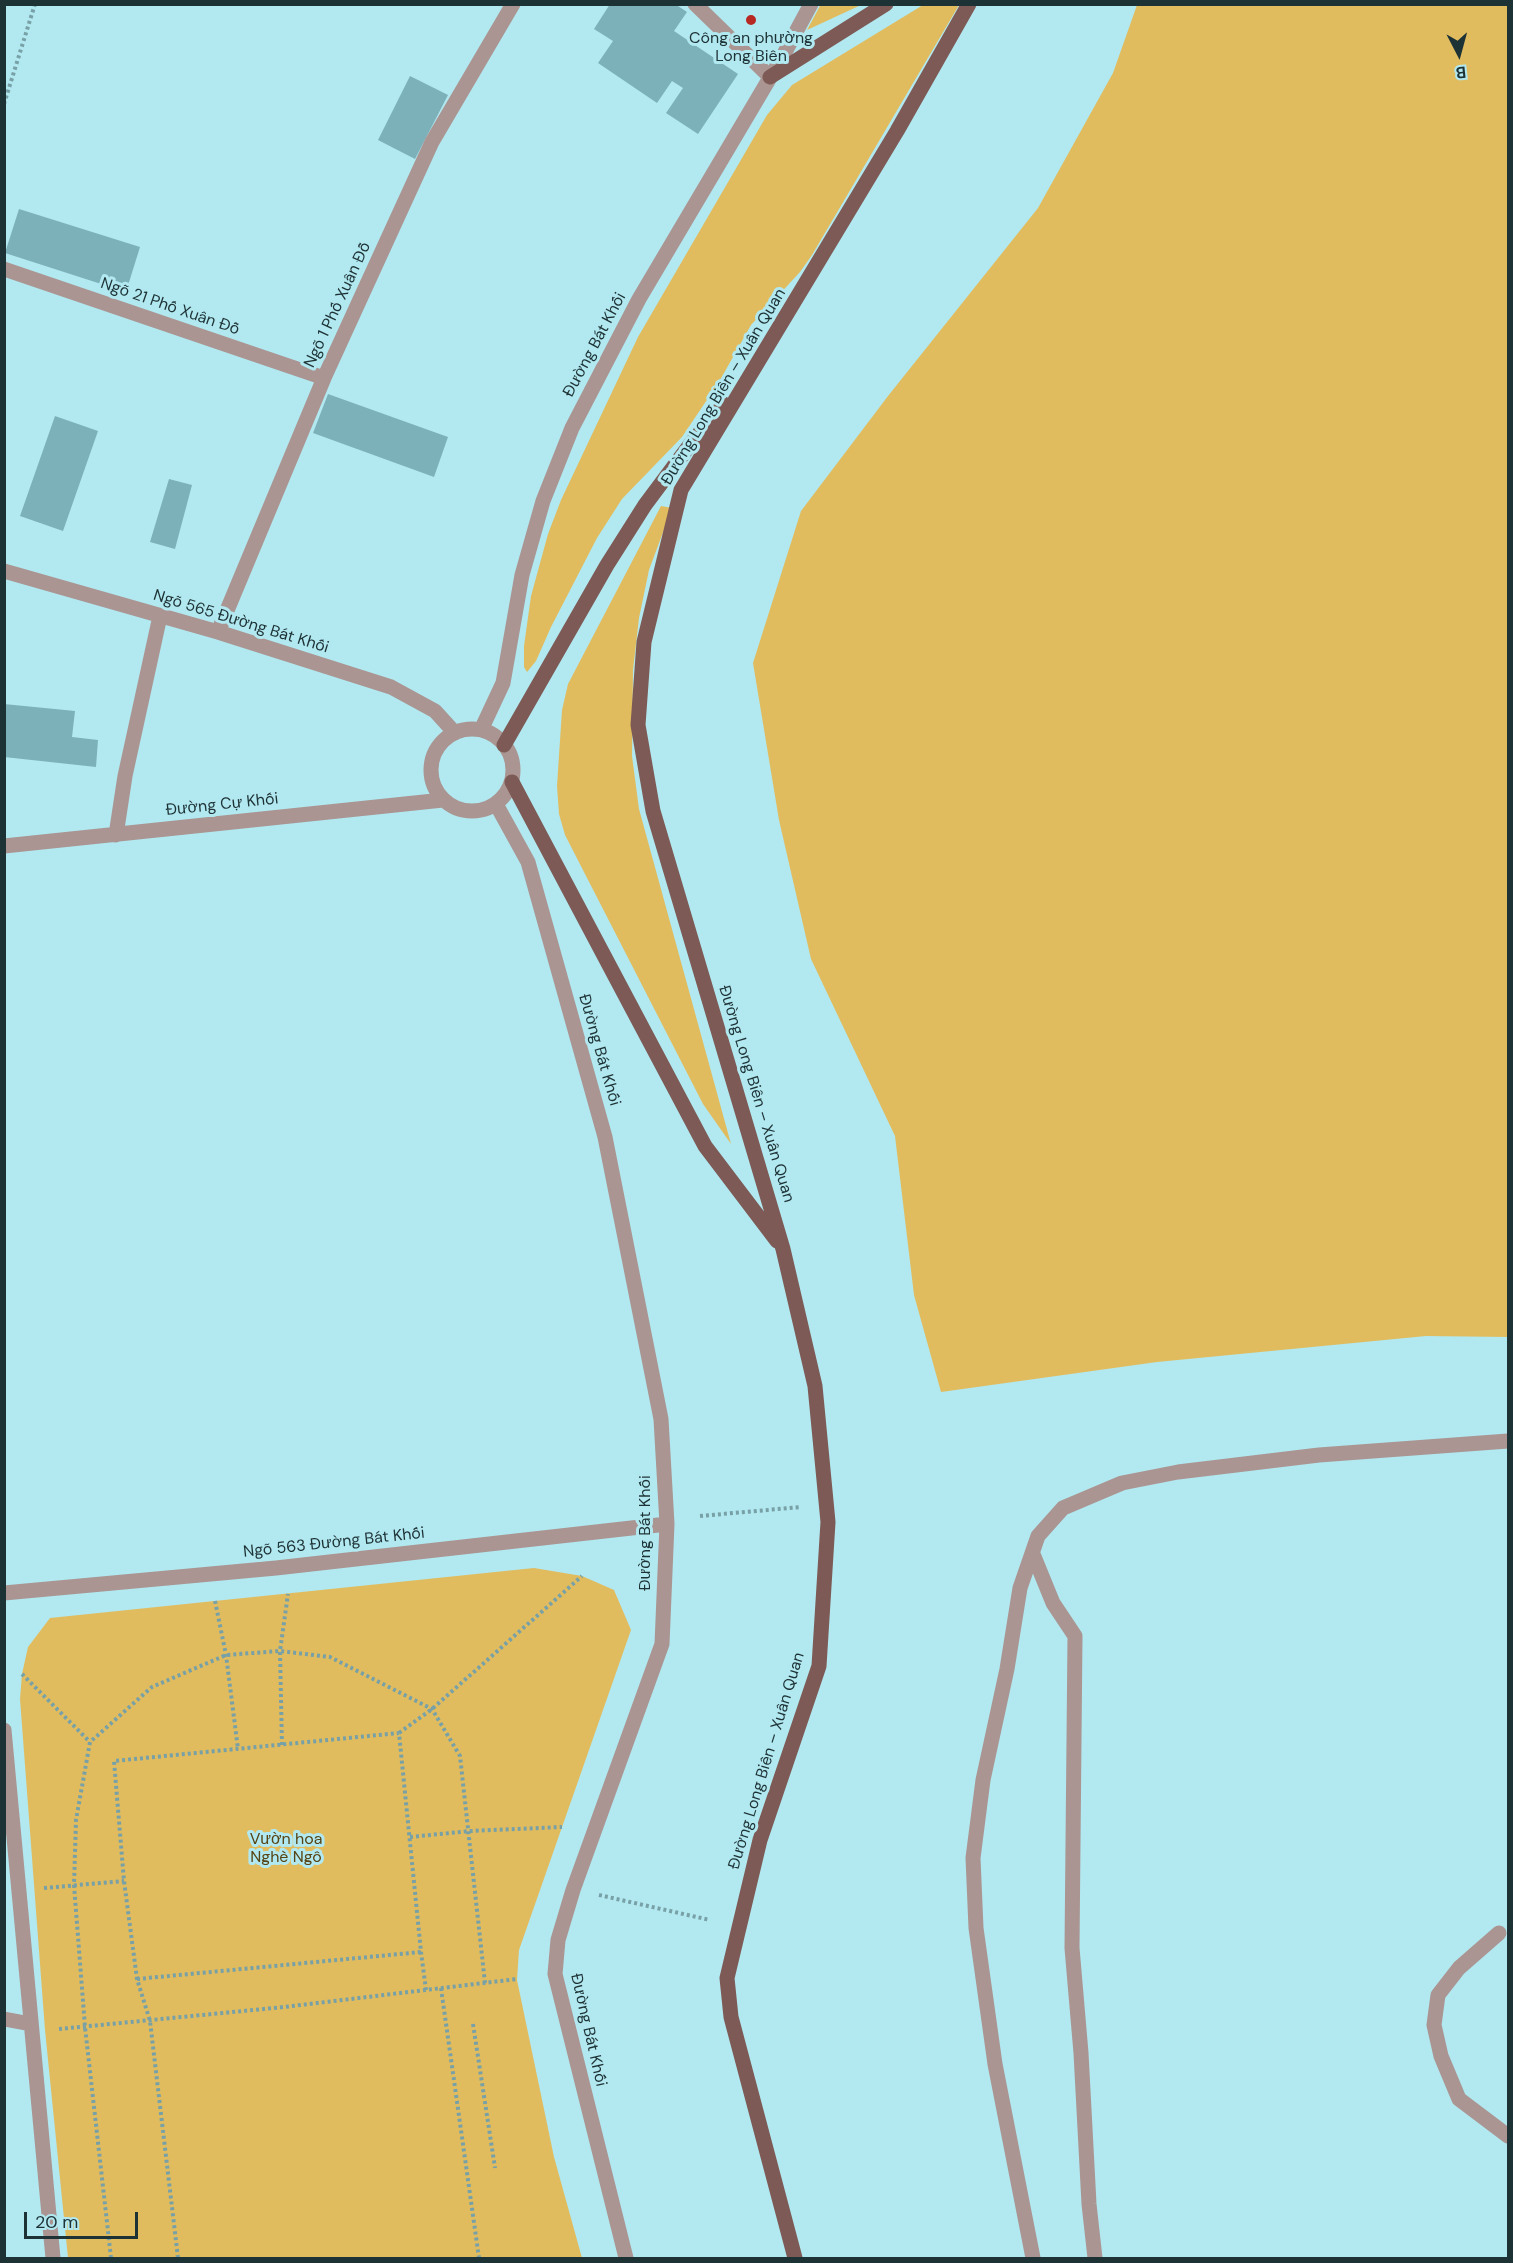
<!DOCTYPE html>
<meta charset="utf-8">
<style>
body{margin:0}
#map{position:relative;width:1513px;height:2263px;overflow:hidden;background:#b2e8f0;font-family:"DM Sans",sans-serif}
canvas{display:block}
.frame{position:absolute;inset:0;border:6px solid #1d3235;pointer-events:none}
.north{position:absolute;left:1429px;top:24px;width:60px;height:60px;-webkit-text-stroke:4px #b2e8f0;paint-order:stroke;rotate:174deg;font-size:16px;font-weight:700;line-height:24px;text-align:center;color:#1d3235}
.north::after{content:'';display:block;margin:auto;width:21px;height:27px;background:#1d3235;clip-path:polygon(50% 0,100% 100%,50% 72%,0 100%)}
.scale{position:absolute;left:24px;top:2212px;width:114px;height:27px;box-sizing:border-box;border:3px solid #1d3235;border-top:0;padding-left:8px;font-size:18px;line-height:21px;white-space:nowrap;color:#1d3235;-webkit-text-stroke:4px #b2e8f0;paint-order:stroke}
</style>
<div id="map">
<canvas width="1513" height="2263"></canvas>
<div class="frame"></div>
<div class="north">B</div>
<div class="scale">20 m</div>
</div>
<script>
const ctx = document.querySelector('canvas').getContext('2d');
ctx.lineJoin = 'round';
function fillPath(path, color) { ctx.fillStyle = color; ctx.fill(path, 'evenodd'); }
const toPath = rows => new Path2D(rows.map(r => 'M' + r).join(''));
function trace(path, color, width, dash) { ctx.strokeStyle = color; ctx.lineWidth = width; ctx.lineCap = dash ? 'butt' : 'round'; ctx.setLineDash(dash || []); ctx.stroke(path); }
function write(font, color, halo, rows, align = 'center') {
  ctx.font = font + ' "DM Sans",sans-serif'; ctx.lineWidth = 6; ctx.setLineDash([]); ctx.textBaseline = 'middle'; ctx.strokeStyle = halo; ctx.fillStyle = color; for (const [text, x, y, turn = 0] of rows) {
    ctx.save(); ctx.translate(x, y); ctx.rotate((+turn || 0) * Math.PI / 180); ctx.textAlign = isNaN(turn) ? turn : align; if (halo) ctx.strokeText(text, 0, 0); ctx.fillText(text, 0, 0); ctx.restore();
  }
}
fillPath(toPath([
 [821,4,861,4,861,5,807,30],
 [923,5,959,5,812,255,800,272,751,325,719,382,682,437,622,499,597,538,551,627,536,661,527,672,524,667,524,646,531,596,548,534,561,500,638,337,767,115,792,85],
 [1137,5,1508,5,1508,1337,1426,1336,1157,1362,941,1392,914,1295,895,1136,811,959,779,820,753,663,801,511,888,396,1038,208,1113,73],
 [661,506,672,508,649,570,639,618,633,670,632,756,639,809,731,1144,703,1104,565,835,559,814,557,786,562,710,568,684],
 [534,1568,582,1576,614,1590,631,1630,519,1950,517,1980,554,2157,582,2258,68,2258,45,2030,20,1699,22,1674,28,1647,50,1618]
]), '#e1bc5f');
fillPath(toPath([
 [610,4,675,4,687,12,674,31,738,74,698,134,666,113,683,88,672,81,657,103,598,63,613,41,594,29],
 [410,76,448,95,415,159,378,140],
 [19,209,140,247,126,292,5,253],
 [328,394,448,437,434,477,313,433],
 [55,416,98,431,63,531,20,516],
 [169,479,192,485,175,549,150,542],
 [4,704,75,711,72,737,98,740,96,767,4,757]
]), '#7db1b9');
trace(toPath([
 [4,104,35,4],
 [700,1516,801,1507],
 [215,1601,226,1655,238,1749],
 [22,1674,90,1742],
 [399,1733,432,1709,582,1576],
 [282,1745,280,1651,288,1594],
 [410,1837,470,1831,562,1827],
 [44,1888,124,1881],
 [599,1895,710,1920],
 [137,1979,421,1952],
 [441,1988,479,2258],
 [473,2024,495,2168],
 [59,2029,284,2007,517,1979],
 [111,2258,85,2027,74,1885,76,1820,90,1742,152,1687,226,1655,280,1651,330,1657,432,1709,460,1756,485,1983],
 [178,2258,150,2021,137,1979,124,1881,114,1761,399,1733,421,1952,426,1990]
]), '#78a1a7', 4, [3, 3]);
trace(toPath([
 [695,4,770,77],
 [4,269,324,378],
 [4,571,218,632,391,687,435,711,455,733],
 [218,632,324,378,432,142,513,4],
 '431 770a41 41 0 1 1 82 0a41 41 0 1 1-82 0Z',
 [481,730,503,683,522,575,543,501,572,428,639,299,784,54,811,4],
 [496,804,528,862,605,1137,661,1419,667,1524,662,1644,573,1890,558,1940,555,1974,626,2258],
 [116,835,125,776,160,616],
 [4,846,443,800],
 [1033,1554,1053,1603,1075,1636,1072,1948,1081,2053,1089,2204,1095,2258],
 [4,1593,276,1568,667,1524],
 [4,1730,53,2258],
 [1499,1933,1459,1968,1438,1995,1434,2025,1441,2056,1459,2099,1508,2136],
 [4,2019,31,2024],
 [1033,2258,995,2064,976,1928,973,1858,983,1780,1007,1669,1020,1588,1038,1536,1063,1508,1122,1483,1178,1472,1319,1455,1508,1441]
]), '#aa9592', 15);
trace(toPath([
 [770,77,886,4],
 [504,745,607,565,645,505,692,442,724,404],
 [512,782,705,1146,777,1241],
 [795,2258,731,2017,727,1978,760,1840,819,1666,828,1522,815,1386,783,1249,653,811,638,725,644,642,681,490,897,131,969,4]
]), '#7d5a55', 15);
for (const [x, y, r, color] of [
 [751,20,6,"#b72823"]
]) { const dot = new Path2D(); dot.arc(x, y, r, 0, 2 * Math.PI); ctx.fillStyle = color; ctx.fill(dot); trace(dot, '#b2e8f0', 2); }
write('16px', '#1d3235', '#b2e8f0', [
 ["Công an phường",751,39],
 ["Long Biên",751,57]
]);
write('16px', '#1d3235', '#b2e8f0', [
 ["Ngõ 1 Phố Xuân Đỗ",338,305,-65],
 ["Ngõ 21 Phố Xuân Đỗ",170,307,19],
 ["Đường Bát Khối",595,345,-62],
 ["Đường Long Biên – Xuân Quan",724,387,-59],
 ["Ngõ 565 Đường Bát Khối",241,622,17],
 ["Đường Cự Khối",222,805,-6],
 ["Đường Bát Khối",599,1050,74],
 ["Đường Long Biên – Xuân Quan",756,1094,73],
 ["Đường Bát Khối",646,1533,-90],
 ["Ngõ 563 Đường Bát Khối",334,1543,-6],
 ["Đường Long Biên – Xuân Quan",767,1761,-73],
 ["Đường Bát Khối",588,2030,77]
]);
write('16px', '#574414', '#b2e8f0', [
 ["Vườn hoa",286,1840],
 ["Nghè Ngô",286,1858]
]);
</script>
